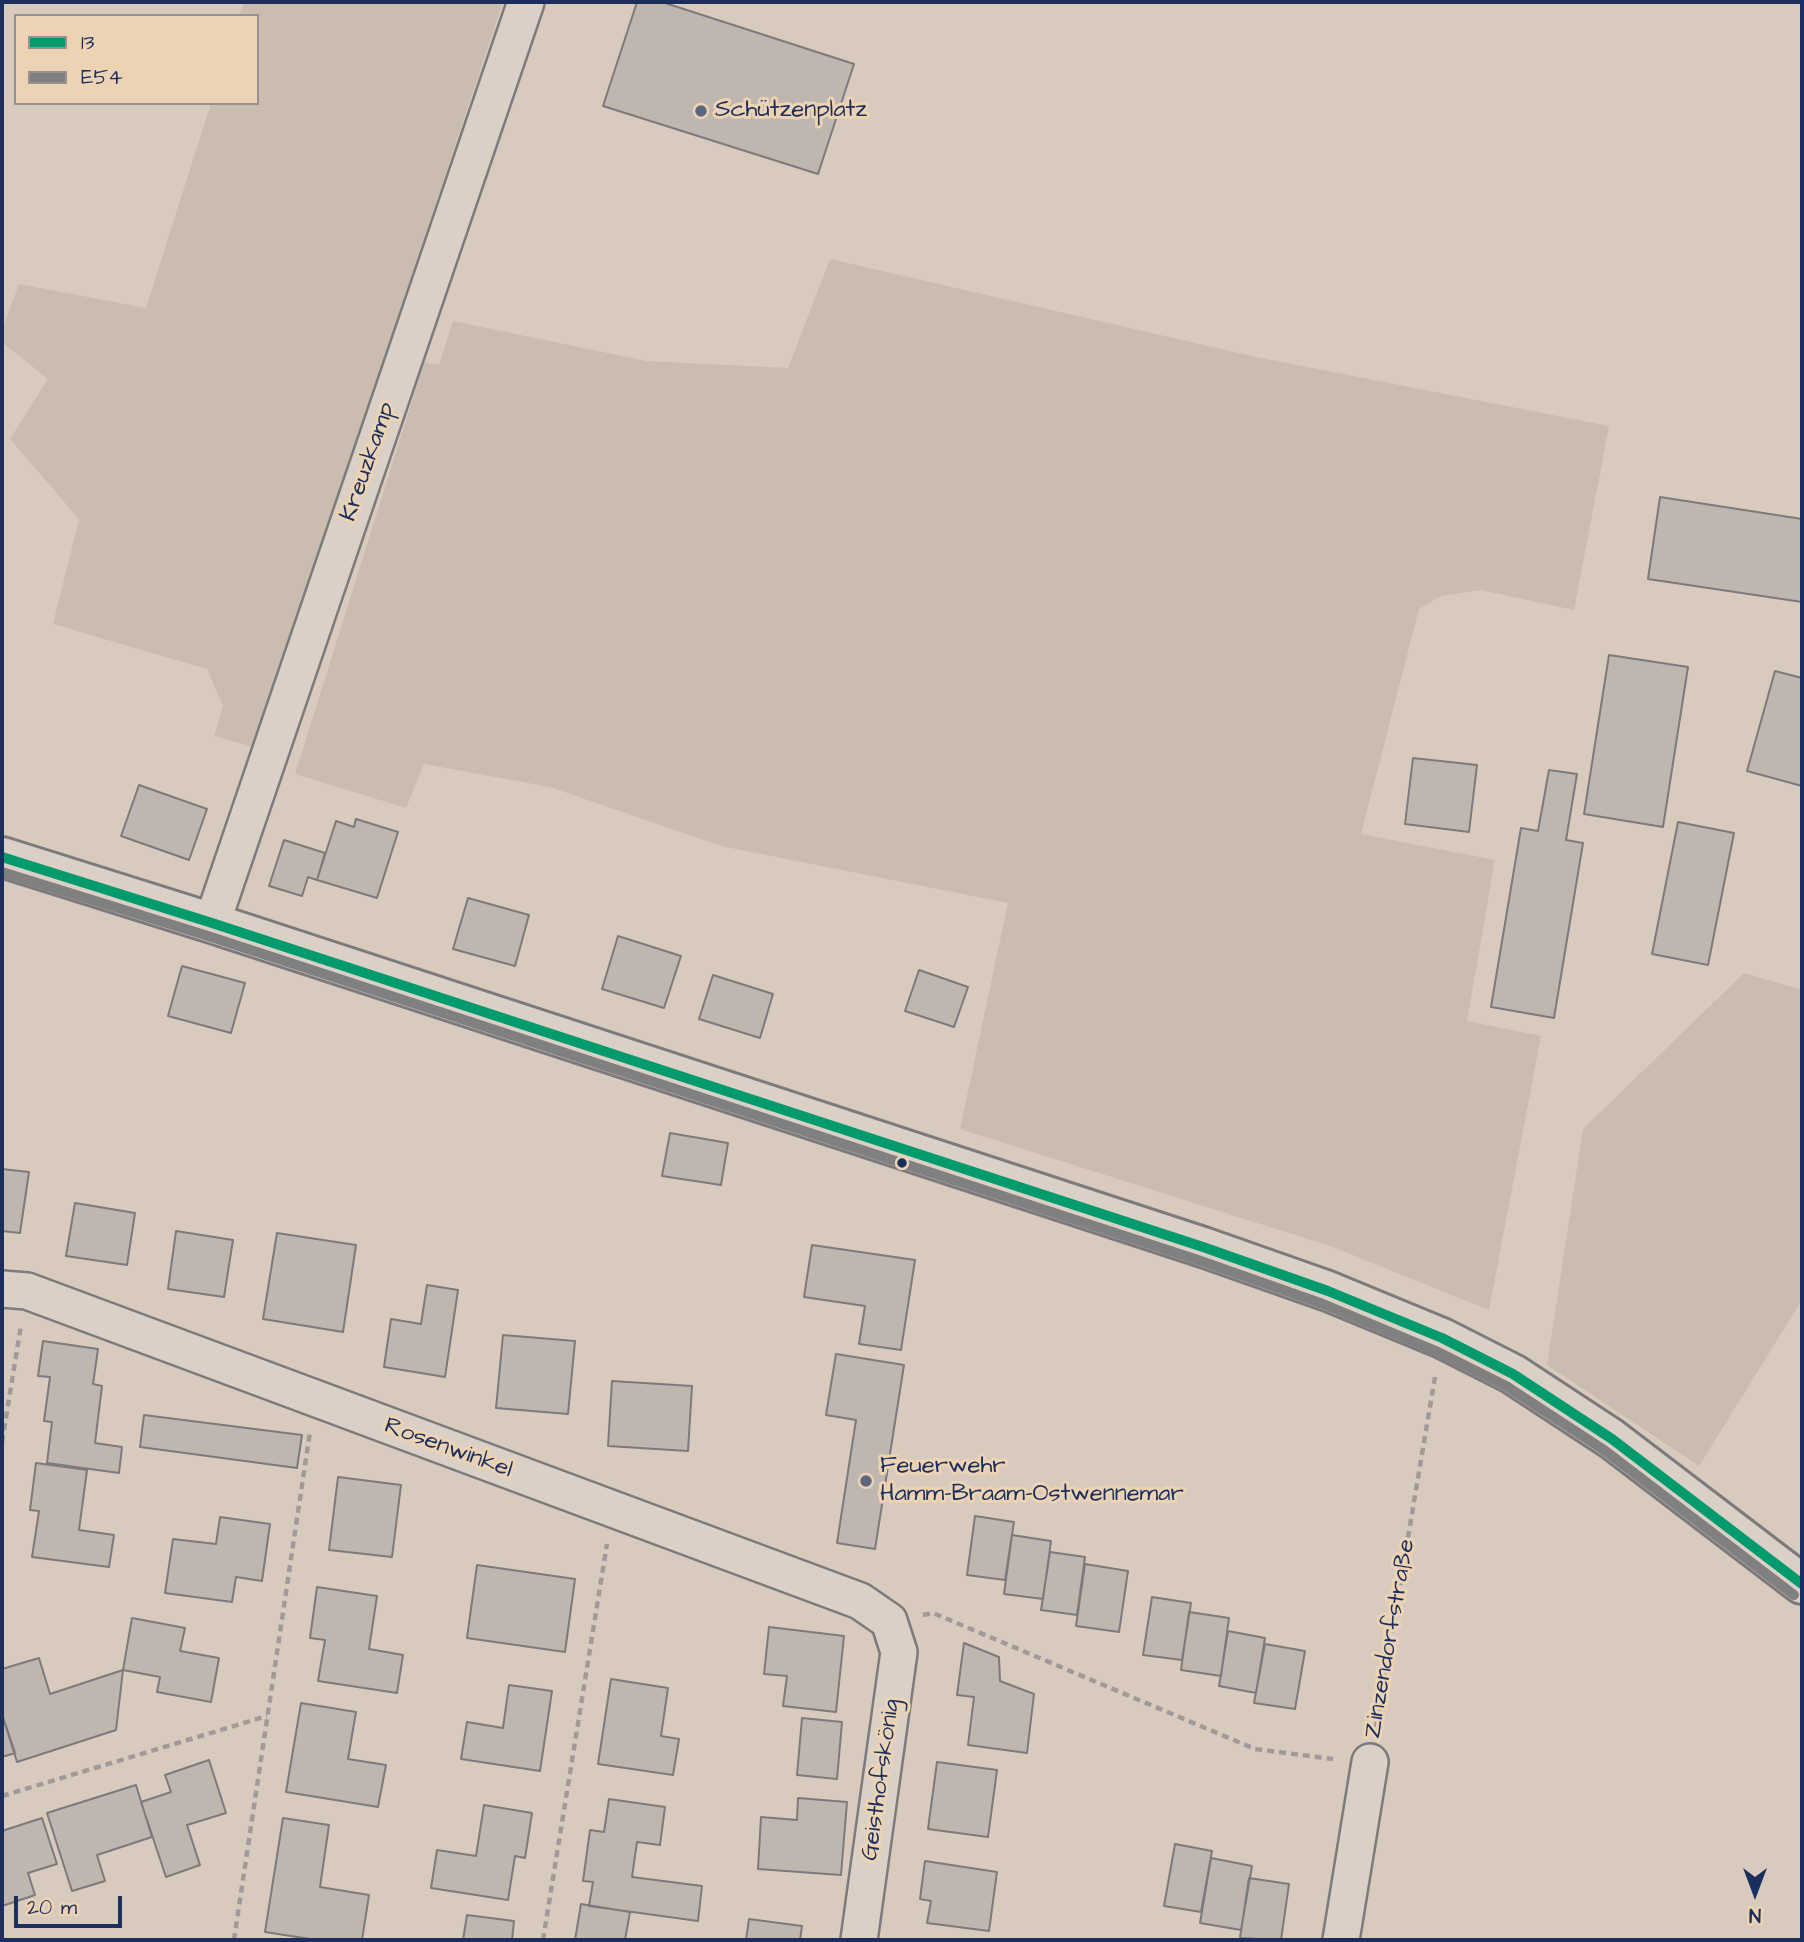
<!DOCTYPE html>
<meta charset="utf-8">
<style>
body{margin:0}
#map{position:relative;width:1804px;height:1942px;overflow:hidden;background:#d8cbbd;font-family:"Architects Daughter",sans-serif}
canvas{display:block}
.frame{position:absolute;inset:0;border:4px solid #1b2f5e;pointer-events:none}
.legend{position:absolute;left:14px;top:14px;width:245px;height:91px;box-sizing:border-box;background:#ecd3b4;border:2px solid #989192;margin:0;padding:9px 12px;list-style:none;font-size:21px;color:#1b2f5e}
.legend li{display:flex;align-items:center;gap:14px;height:35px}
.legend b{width:35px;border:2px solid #989192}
.north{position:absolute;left:1720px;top:1858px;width:70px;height:70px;-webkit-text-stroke:5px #ecd3b4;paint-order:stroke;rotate:180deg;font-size:19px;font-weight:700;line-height:28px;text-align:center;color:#1b2f5e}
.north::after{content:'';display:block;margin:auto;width:24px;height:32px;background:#1b2f5e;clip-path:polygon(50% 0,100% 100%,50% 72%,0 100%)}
.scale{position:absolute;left:14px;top:1896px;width:108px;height:32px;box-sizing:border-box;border:4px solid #1b2f5e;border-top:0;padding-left:9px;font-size:21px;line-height:24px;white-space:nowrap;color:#1b2f5e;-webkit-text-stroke:5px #ecd3b4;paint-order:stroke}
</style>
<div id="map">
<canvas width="1804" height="1942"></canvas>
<div class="frame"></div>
<ul class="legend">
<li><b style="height:9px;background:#039b6e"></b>13</li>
<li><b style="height:9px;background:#808080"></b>E54</li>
</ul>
<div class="north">N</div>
<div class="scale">20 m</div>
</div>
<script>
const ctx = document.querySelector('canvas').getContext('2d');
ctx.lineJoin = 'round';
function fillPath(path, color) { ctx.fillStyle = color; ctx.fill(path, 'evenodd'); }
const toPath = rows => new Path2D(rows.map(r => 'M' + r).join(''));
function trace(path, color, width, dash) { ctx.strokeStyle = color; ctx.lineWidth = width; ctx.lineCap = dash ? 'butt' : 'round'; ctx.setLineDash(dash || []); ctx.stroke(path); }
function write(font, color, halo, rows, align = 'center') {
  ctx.font = font + ' "Architects Daughter",sans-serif'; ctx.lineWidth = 6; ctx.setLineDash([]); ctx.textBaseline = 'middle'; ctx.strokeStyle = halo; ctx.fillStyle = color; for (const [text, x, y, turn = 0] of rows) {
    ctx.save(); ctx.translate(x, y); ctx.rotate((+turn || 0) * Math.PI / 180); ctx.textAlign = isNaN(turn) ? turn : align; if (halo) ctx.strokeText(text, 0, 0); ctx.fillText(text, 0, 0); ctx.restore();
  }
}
fillPath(toPath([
 [244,2,503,2,254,747,214,736,223,706,207,669,53,624,79,519,10,439,48,379,2,342,2,330,19,284,146,308,211,103,257,103,257,16,239,16],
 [830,259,1256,357,1609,426,1574,610,1481,590,1441,596,1419,609,1361,834,1495,860,1467,1021,1541,1036,1489,1310,1333,1247,960,1129,1008,903,721,846,550,787,424,764,406,808,295,774,424,363,439,365,453,321,646,361,788,368],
 [1744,973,1802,990,1802,1300,1699,1466,1547,1365,1583,1129]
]), '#cabcae');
const building = toPath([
 [637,2,662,2,854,64,818,174,603,106,637,2],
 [1660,497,1802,519,1802,602,1648,579,1660,497],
 [1609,655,1688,667,1663,827,1584,814,1609,655],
 [1775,671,1802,678,1802,786,1747,771,1775,671],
 [1413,758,1477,765,1469,832,1405,824,1413,758],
 [1549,770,1577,774,1566,840,1583,843,1554,1018,1491,1007,1521,828,1538,831,1549,770],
 [139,785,207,809,189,860,121,836,139,785],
 [356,819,398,832,377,898,317,880,336,821,354,827,356,819],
 [1678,822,1734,833,1708,965,1652,954,1678,822],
 [284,840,325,853,317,880,308,877,302,896,269,886,284,840],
 [468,898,529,915,515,966,453,949,468,898],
 [618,936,681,956,664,1008,602,989,618,936],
 [182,966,245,983,231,1033,168,1016,182,966],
 [919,970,968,987,954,1027,905,1011,919,970],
 [713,975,773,994,760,1038,699,1019,713,975],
 [670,1133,728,1143,721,1185,662,1176,670,1133],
 [2,1169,29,1172,20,1233,2,1231,2,1169],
 [75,1203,135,1213,127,1265,66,1256,75,1203],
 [176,1231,233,1240,224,1297,168,1289,176,1231],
 [277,1233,356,1245,343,1332,263,1319,277,1233],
 [812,1245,915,1260,901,1350,859,1344,865,1306,804,1297,812,1245],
 [427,1285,458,1290,445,1377,384,1367,391,1319,421,1324,427,1285],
 [503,1335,575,1341,568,1414,496,1408,503,1335],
 [43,1341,98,1349,93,1384,102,1386,95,1443,122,1447,119,1473,47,1463,52,1422,44,1421,50,1377,38,1376,43,1341],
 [836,1354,904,1365,875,1549,837,1543,856,1420,826,1415,836,1354],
 [612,1381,692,1386,688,1451,608,1446,612,1381],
 [144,1415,302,1435,297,1468,140,1447,144,1415],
 [36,1463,87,1470,79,1530,114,1535,109,1567,32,1557,39,1511,30,1510,36,1463],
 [338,1477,401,1485,392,1557,329,1550,338,1477],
 [975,1516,1014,1522,1005,1580,967,1575,975,1516],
 [220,1517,270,1524,262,1581,236,1577,232,1602,165,1593,173,1539,216,1544,220,1517],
 [1012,1535,1051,1541,1043,1599,1004,1594,1012,1535],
 [1050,1552,1085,1557,1077,1615,1041,1610,1050,1552],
 [1085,1564,1128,1571,1119,1632,1076,1626,1085,1564],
 [477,1565,575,1579,565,1652,467,1638,477,1565],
 [317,1587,377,1596,369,1649,403,1655,397,1693,318,1681,325,1640,310,1638,317,1587],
 [1152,1597,1191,1603,1182,1660,1143,1655,1152,1597],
 [1189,1612,1229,1618,1221,1676,1181,1670,1189,1612],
 [132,1618,185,1628,180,1651,219,1658,211,1702,157,1692,160,1677,123,1670,132,1618],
 [769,1627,844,1636,836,1712,783,1706,787,1676,764,1674,769,1627],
 [1228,1631,1265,1638,1256,1693,1219,1686,1228,1631],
 [964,1643,999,1657,1000,1681,1034,1694,1027,1753,968,1745,974,1697,957,1695,964,1643],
 [1265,1644,1305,1651,1295,1709,1254,1703,1265,1644],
 [39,1658,50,1694,123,1670,116,1730,17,1762,2,1714,2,1669,39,1658],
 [611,1679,668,1688,661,1736,679,1739,673,1775,598,1764,611,1679],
 [509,1685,552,1691,540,1771,461,1759,467,1722,503,1728,509,1685],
 [301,1703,356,1712,348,1759,386,1765,378,1807,286,1792,301,1703],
 [2,1714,15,1753,2,1757,2,1714],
 [802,1718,842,1722,837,1779,797,1775,802,1718],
 [209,1760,226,1813,187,1825,200,1865,166,1877,141,1802,171,1792,165,1775,209,1760],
 [937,1762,997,1770,988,1837,928,1829,937,1762],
 [136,1785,152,1837,97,1855,105,1881,72,1891,47,1813,136,1785],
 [798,1798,847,1802,841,1875,758,1869,761,1817,797,1820,798,1798],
 [609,1799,665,1807,660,1845,637,1842,632,1877,702,1886,698,1921,589,1906,593,1882,583,1881,590,1830,604,1832,609,1799],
 [484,1805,532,1813,525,1858,515,1856,508,1900,431,1888,437,1850,476,1856,484,1805],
 [42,1818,57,1864,28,1873,35,1895,2,1906,2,1831,42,1818],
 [283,1818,329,1825,320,1887,369,1895,362,1940,317,1940,265,1932,283,1818],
 [1175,1844,1212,1851,1201,1912,1164,1906,1175,1844],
 [1211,1858,1252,1866,1241,1930,1200,1923,1211,1858],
 [925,1861,997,1872,989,1931,927,1923,931,1901,920,1899,925,1861],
 [1249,1878,1289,1884,1281,1940,1240,1938,1249,1878],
 [581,1904,630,1912,625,1940,575,1940,581,1904],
 [467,1915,514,1921,512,1940,463,1940,467,1915],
 [749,1919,802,1926,800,1940,746,1940,749,1919]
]);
fillPath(building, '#bfb7af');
trace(building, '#7c7a7d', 2);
const street = toPath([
 [212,923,526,2],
 [2,1289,27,1291,860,1601,889,1621,899,1652,859,1940],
 [1341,1940,1370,1762]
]);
const secondary = toPath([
 [2,857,212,923,1203,1247,1328,1291,1442,1338,1513,1374,1612,1439,1802,1584]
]);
trace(street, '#7c7a7d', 40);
trace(secondary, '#7c7a7d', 44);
trace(toPath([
 [2,1442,21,1325],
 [923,1615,933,1613,1255,1749,1333,1759],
 [1376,1727,1435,1377],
 [2,1796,267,1716],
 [234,1940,310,1432],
 [543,1940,607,1544]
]), '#a09b9a', 4.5, [7, 5]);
trace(street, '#dad0c5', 35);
trace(secondary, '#dad0c5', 38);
trace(toPath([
 [2,857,212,923,1203,1247,1328,1291,1442,1338,1513,1374,1612,1439,1802,1584]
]), '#039b6e', 10);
trace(toPath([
 [2,872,208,936,1198,1260,1323,1304,1436,1351,1506,1386,1604,1450,1794,1595]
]), '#808080', 10);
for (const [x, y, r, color] of [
 [701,111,7,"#5d667f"],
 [902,1163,6,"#1b2f5e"],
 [866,1481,7,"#5d667f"]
]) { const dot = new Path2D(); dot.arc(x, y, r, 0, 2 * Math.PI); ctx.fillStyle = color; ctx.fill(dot); trace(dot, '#ecd3b4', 2.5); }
write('24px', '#1b2f5e', '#ecd3b4', [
 ["Schützenplatz",715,111],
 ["Feuerwehr",880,1467],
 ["Hamm-Braam-Ostwennemar",880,1495]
], 'left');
write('24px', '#1b2f5e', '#ecd3b4', [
 ["Kreuzkamp",369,462,-71],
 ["Rosenwinkel",448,1449,20],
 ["Zinzendorfstraße",1391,1639,-80],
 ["Geisthofskönig",882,1780,-82]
]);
</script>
